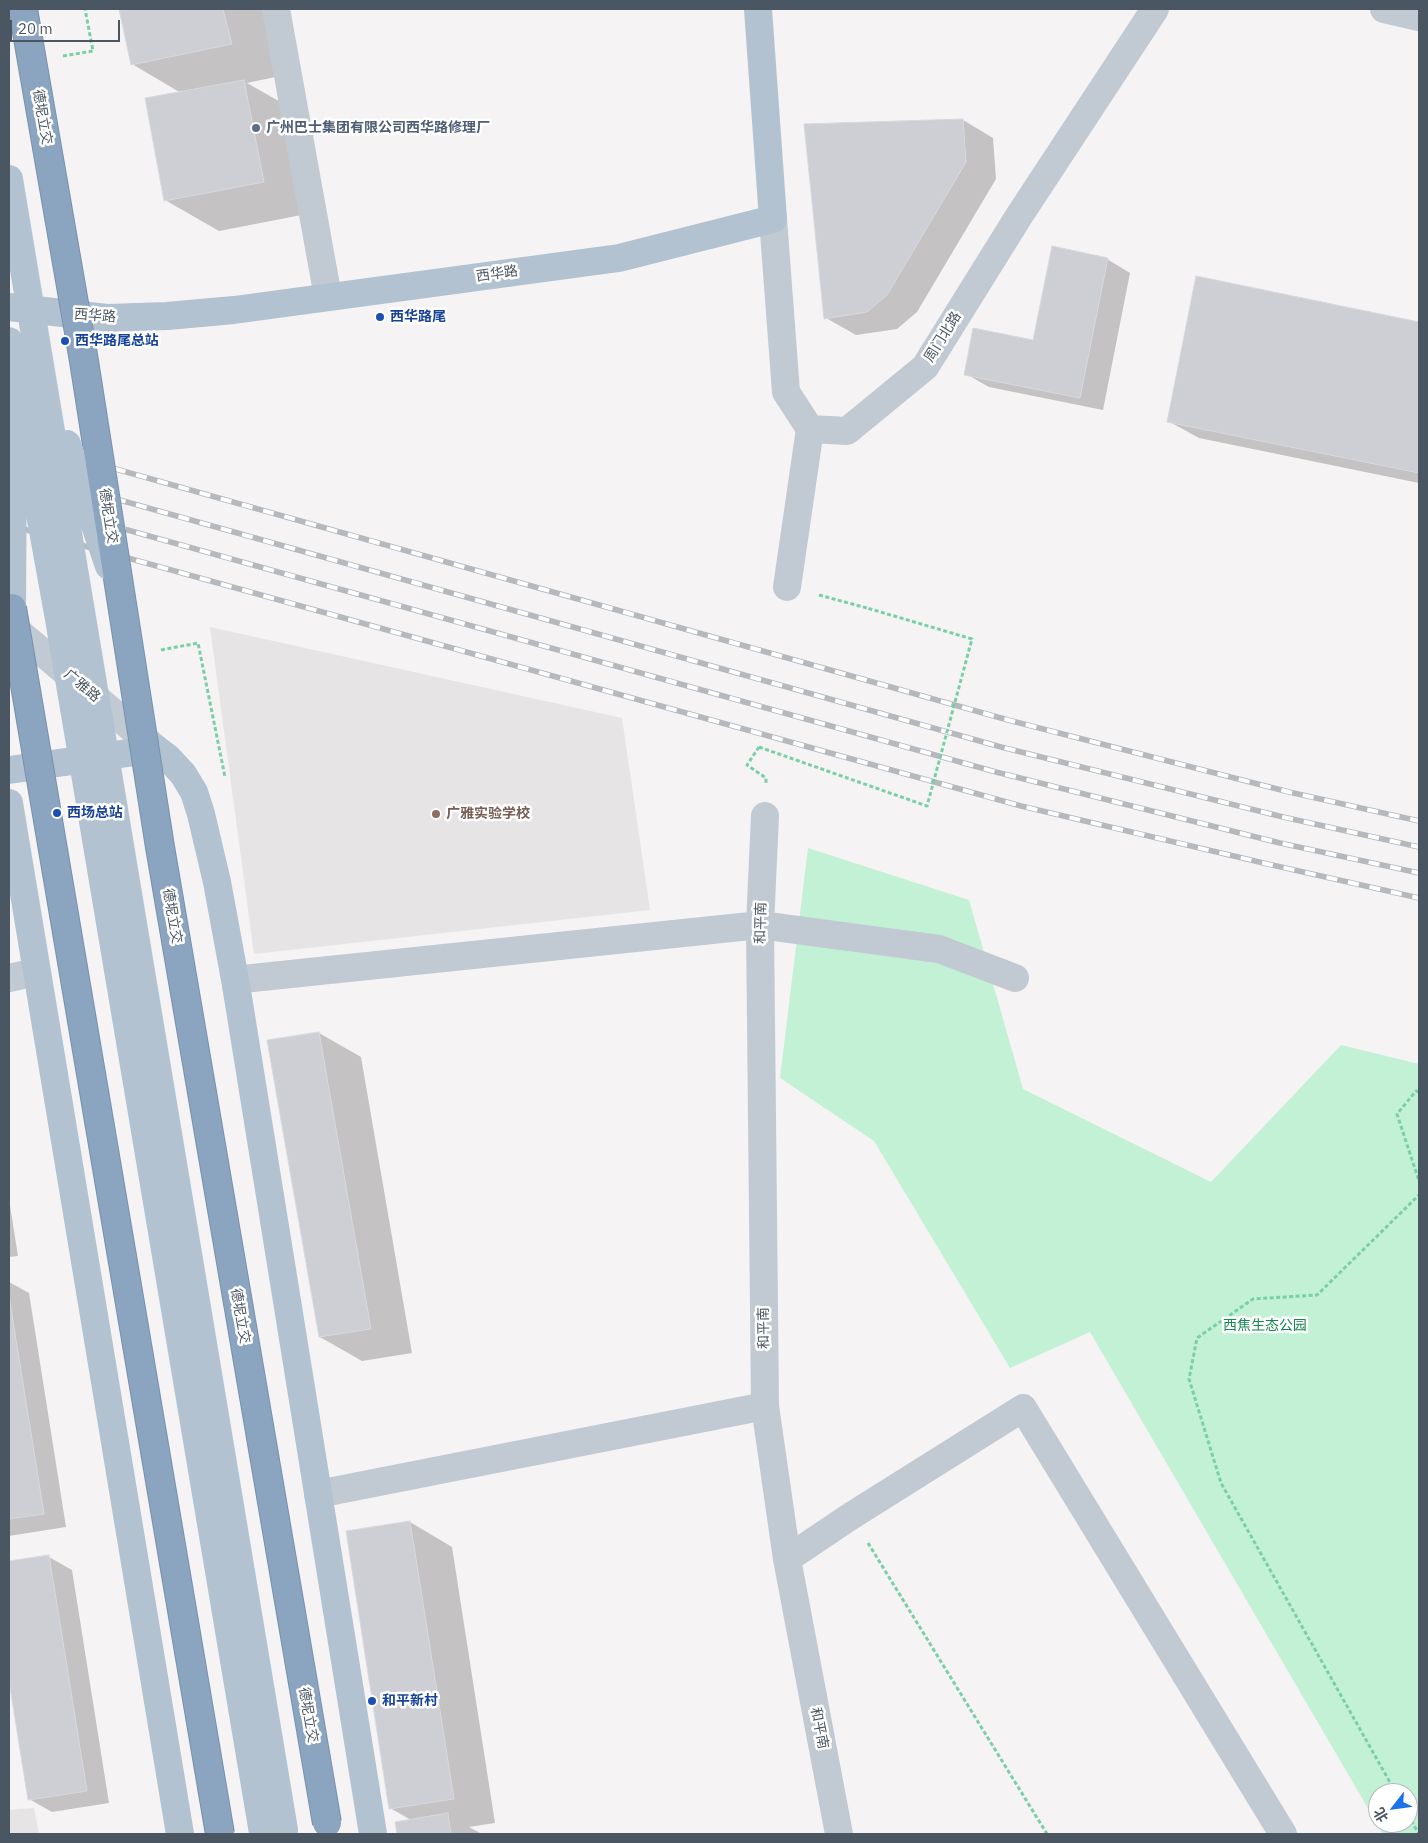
<!DOCTYPE html>
<meta charset="utf-8">
<style>
body{margin:0}
#map{position:relative;width:1428px;height:1843px;overflow:hidden;background:#f5f3f3;font-family:"IBM Plex Sans","Noto Sans SC",sans-serif}
canvas{display:block}
.frame{position:absolute;inset:0;border:10px solid #4a5661;pointer-events:none}
.north{position:absolute;left:1368px;top:1783px;width:50px;height:50px;box-sizing:border-box;background:#fff;border:1px solid #b7bbc0;border-radius:50%;rotate:240deg;font-size:14px;font-weight:700;line-height:20px;text-align:center;color:#4a5661}
.north::after{content:'';display:block;margin:auto;width:18px;height:22px;background:#1a73e8;clip-path:polygon(50% 0,100% 100%,50% 72%,0 100%)}
.scale{position:absolute;left:10px;top:20px;width:110px;height:22px;box-sizing:border-box;border:2px solid #4a5661;border-top:0;padding-left:6px;font-size:15px;line-height:18px;white-space:nowrap;color:#4a5661;-webkit-text-stroke:4px #fff;paint-order:stroke}
</style>
<div id="map">
<canvas width="1428" height="1843"></canvas>
<div class="frame"></div>
<div class="north">北</div>
<div class="scale">20 m</div>
</div>
<script>
const ctx = document.querySelector('canvas').getContext('2d');
ctx.lineJoin = 'round';
function fillPath(path, color) { ctx.fillStyle = color; ctx.fill(path, 'evenodd'); }
const toPath = rows => new Path2D(rows.map(r => 'M' + r).join(''));
function trace(path, color, width, dash) { ctx.strokeStyle = color; ctx.lineWidth = width; ctx.lineCap = dash ? 'butt' : 'round'; ctx.setLineDash(dash || []); ctx.stroke(path); }
function write(font, color, halo, rows, align = 'center') {
  ctx.font = font + ' "IBM Plex Sans","Noto Sans SC",sans-serif'; ctx.lineWidth = 5; ctx.setLineDash([]); ctx.textBaseline = 'middle'; ctx.strokeStyle = halo; ctx.fillStyle = color; for (const [text, x, y, turn = 0] of rows) {
    ctx.save(); ctx.translate(x, y); ctx.rotate((+turn || 0) * Math.PI / 180); ctx.textAlign = isNaN(turn) ? turn : align; if (halo) ctx.strokeText(text, 0, 0); ctx.fillText(text, 0, 0); ctx.restore();
  }
}
fillPath(toPath([
 [210,627,622,718,650,910,254,954],
 [34,1808,39,1834,9,1834,9,1810]
]), '#e6e4e5');
fillPath(toPath([
 [808,848,969,900,1023,1089,1211,1182,1341,1045,1419,1064,1419,1834,1383,1834,1090,1332,1010,1368,874,1141,780,1078],
 [1378,1793,1408,1793,1408,1823,1378,1823]
]), '#c3f1d5');
fillPath(toPath([
 [120,9,269,9,285,75,247,83,298,112,317,212,219,231,165,200,181,93,132,64],
 [963,120,993,138,996,179,917,312,897,329,856,335,826,318,805,125],
 [1107,259,1130,273,1103,410,989,387,966,374,1034,342],
 [1197,277,1419,323,1419,483,1199,438,1168,421],
 [319,1033,361,1057,412,1353,362,1361,320,1337],
 [9,1199,18,1256,9,1257],
 [9,1282,29,1293,66,1527,9,1536],
 [410,1522,452,1547,495,1823,469,1827,482,1834,398,1834,396,1823,411,1820,390,1808],
 [49,1557,72,1570,109,1803,52,1812,29,1799,9,1673,9,1563]
]), '#0003');
const building = toPath([
 [119,9,223,9,232,44,131,65,119,9],
 [244,80,264,182,164,201,145,98,244,80],
 [963,119,966,162,887,295,867,312,824,319,804,124,963,119],
 [1052,246,1108,258,1080,398,964,375,973,328,1033,340,1052,246],
 [1196,276,1419,322,1419,473,1167,422,1196,276],
 [319,1032,371,1329,319,1337,267,1040,319,1032],
 [9,1296,44,1514,9,1519,9,1296],
 [410,1521,454,1799,389,1809,346,1531,410,1521],
 [49,1555,87,1791,28,1800,9,1681,9,1561,49,1555],
 [448,1813,451,1834,397,1834,395,1822,448,1813]
]);
fillPath(building, '#cdcfd5');
trace(building, '#d7d9de', 1);
trace(toPath([
 [63,56,93,51,85,9],
 [819,595,867,608],
 [161,650,198,643,225,777],
 [759,747,747,765,766,778,766,785],
 [1419,1092,1416,1091,1397,1114,1419,1181],
 [868,1543,1047,1834],
 [1396,1793,1221,1483,1189,1379,1197,1338,1253,1299,1317,1295,1419,1195],
 [1408,1815,1419,1834]
]), '#7ad0a6', 3, [4, 2.5]);
trace(toPath([
 [276,9,328,297],
 [1384,9,1419,17],
 [773,219,786,392,810,429,847,431,925,367,1019,216,1155,9],
 [787,587,810,429],
 [9,624,155,748],
 [765,816,760,925,765,1406,787,1559,839,1834],
 [9,978,36,972],
 [236,985,243,979,760,925,939,949,1015,978],
 [318,1494,765,1406],
 [787,1559,851,1516,1023,1408,1283,1834]
]), '#c1cad2', 28);
trace(toPath([
 [9,307,107,318,167,316,234,310,619,258,773,219,758,9],
 [9,341,14,370],
 [9,770,156,749,168,758,183,774,194,792,201,814,217,882,236,985,373,1834],
 [9,803,180,1834]
]), '#b3c2d1', 28);
const rail = toPath([
 [9,439,1008,720,1289,792,1419,821],
 [9,469,1001,747,1283,817,1419,847],
 [9,497,996,772,1280,843,1419,873],
 [9,525,1021,806,1272,865,1419,898]
]);
trace(rail, '#b5b8bd', 5.5);
trace(rail, '#fff', 4, [11]);
const highwayBridge = toPath([
 [23,9,84,361,160,847,327,1823],
 [12,608,220,1834]
]);
trace(highwayBridge, '#7690ad', 30, []);
trace(toPath([
 [759,747,927,806,972,639,867,608]
]), '#7ad0a6', 3, [4, 2.5]);
trace(toPath([
 [9,179,284,1830],
 [14,370,59,619,263,1833],
 [67,444,109,566],
 [12,608,13,436]
]), '#b3c2d1', 28);
trace(highwayBridge, '#8ba5c1', 28);
for (const [x, y, r, color] of [
 [256,128,5,"#5c6f8a"],
 [380,317,5,"#1a4fb4"],
 [65,341,5,"#1a4fb4"],
 [57,813,5,"#1a4fb4"],
 [436,814,5,"#8d6e63"],
 [372,1701,5,"#1a4fb4"]
]) { const dot = new Path2D(); dot.arc(x, y, r, 0, 2 * Math.PI); ctx.fillStyle = color; ctx.fill(dot); trace(dot, '#fff', 2); }
write('14px', '#4a5661', '#fff', [
 ["德坭立交",42,117,80],
 ["西华路",497,274,-8],
 ["西华路",95,316,4],
 ["周门北路",943,337,-58],
 ["德坭立交",108,516,81],
 ["广雅路",82,686,40],
 ["德坭立交",172,916,80],
 ["和平南",761,923,-89],
 ["德坭立交",240,1316,80],
 ["和平南",764,1328,-91],
 ["德坭立交",308,1715,80],
 ["和平南",819,1728,79]
]);
write('bold 14px', '#4e5e75', '#fff', [
 ["广州巴士集团有限公司西华路修理厂",266,128]
], 'left');
write('bold 14px', '#164399', '#fff', [
 ["西华路尾",390,317],
 ["西华路尾总站",75,341],
 ["西场总站",67,813],
 ["和平新村",382,1701]
], 'left');
write('bold 14px', '#785e54', '#fff', [
 ["广雅实验学校",446,814]
], 'left');
write('14px', '#17864f', '#fff', [
 ["西焦生态公园",1265,1326]
]);
</script>
